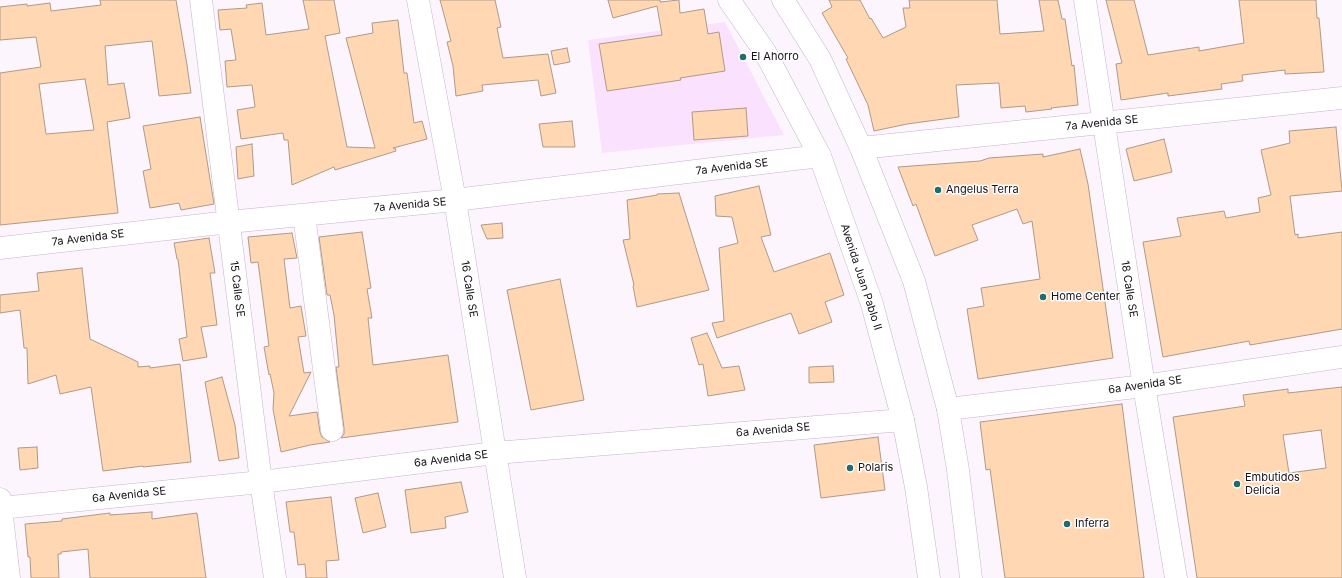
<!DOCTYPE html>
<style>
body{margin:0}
canvas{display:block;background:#fdf5fe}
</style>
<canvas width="1342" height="578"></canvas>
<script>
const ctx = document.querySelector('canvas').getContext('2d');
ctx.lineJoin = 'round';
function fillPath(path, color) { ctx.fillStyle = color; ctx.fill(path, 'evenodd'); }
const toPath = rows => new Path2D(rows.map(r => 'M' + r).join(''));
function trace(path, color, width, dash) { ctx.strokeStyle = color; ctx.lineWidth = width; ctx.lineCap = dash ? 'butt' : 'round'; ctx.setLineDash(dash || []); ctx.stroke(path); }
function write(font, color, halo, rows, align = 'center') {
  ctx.font = font + ' Inter,sans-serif'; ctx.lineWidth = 3; ctx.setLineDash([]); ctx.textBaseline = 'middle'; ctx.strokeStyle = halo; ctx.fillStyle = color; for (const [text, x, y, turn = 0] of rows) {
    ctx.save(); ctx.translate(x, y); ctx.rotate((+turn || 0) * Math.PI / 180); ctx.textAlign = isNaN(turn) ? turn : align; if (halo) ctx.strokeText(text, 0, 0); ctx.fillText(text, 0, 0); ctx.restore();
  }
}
fillPath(toPath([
 [725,22,784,135,602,153,588,40]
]), '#fae2ff');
const building = toPath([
 [100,0,176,0,187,65,191,93,159,96,152,41,105,46,108,85,124,83,130,118,107,122,118,213,0,225,0,73,41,67,36,37,0,40,0,7,27,4,27,6,50,3,51,11,101,5,100,0],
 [85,79,94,130,46,134,39,84,85,79],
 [303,0,334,0,340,33,325,36,347,147,375,148,346,38,373,33,372,23,398,20,404,73,407,73,414,123,422,121,427,139,393,148,395,148,396,151,335,170,334,167,292,185,288,140,284,140,283,133,241,139,237,110,255,107,252,85,227,87,225,61,236,60,231,29,220,30,218,10,247,8,246,5,262,3,266,35,309,29,303,0],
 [440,0,495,0,501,27,497,28,503,58,548,54,556,93,541,96,538,80,482,85,483,91,456,96,453,66,447,42,451,41,440,0],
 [608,0,660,0,660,2,679,0,680,13,704,9,708,34,719,32,725,71,680,78,681,80,607,91,599,44,662,35,657,6,613,18,608,0],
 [829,0,860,0,870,19,871,18,883,38,906,27,903,8,910,8,909,0,997,0,1000,34,1044,31,1039,0,1058,0,1062,19,1065,19,1072,66,1074,65,1078,105,1051,108,1052,109,1026,112,1025,106,1001,108,999,83,956,85,959,117,907,124,874,131,868,105,846,59,848,58,822,13,832,7,829,0],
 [1106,0,1134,0,1148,55,1199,47,1199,51,1244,43,1239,0,1316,0,1317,18,1319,18,1324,72,1285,74,1285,70,1242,75,1243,81,1221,84,1222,89,1168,96,1168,93,1121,100,1116,64,1122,63,1106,0],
 [567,48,570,62,554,65,551,51,567,48],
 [746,108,748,136,694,140,692,112,746,108],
 [200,117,214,204,181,210,179,203,150,208,143,171,151,169,143,126,200,117],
 [572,121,575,147,543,147,539,124,572,121],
 [1336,127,1342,191,1290,196,1295,235,1298,234,1298,238,1342,232,1342,329,1250,345,1249,341,1163,357,1143,242,1181,236,1177,218,1224,211,1226,218,1260,212,1258,198,1271,195,1261,150,1290,143,1289,131,1336,127],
 [1164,139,1172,172,1134,181,1126,149,1164,139],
 [252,144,254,176,238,179,236,147,252,144],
 [1080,149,1088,184,1113,358,978,379,967,309,984,306,981,288,1040,279,1032,221,1023,224,1017,209,972,225,978,240,935,256,916,204,913,206,898,167,980,161,989,158,1043,154,1043,157,1080,149],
 [759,186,771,235,761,237,774,272,830,253,844,295,825,302,832,322,799,334,791,313,717,338,712,323,724,321,719,248,738,243,732,217,716,216,715,196,759,186],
 [679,193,709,290,637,307,633,286,634,285,623,240,630,239,627,200,657,195,657,194,679,193],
 [502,223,503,238,487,239,481,225,502,223],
 [362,232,371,288,367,289,372,318,368,318,373,365,448,355,458,422,341,438,344,434,344,428,336,367,339,367,334,315,330,295,327,295,319,237,362,232],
 [292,233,297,258,284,259,290,308,301,306,306,336,298,337,304,373,311,372,289,416,317,412,320,432,322,437,330,442,310,445,281,452,273,409,274,393,270,374,269,375,264,347,269,346,258,262,251,263,248,237,292,233],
 [209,238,215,273,210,273,217,325,201,327,207,357,183,361,179,339,187,337,178,259,177,259,174,243,209,238],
 [82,268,90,339,138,362,138,367,150,366,150,368,180,364,191,462,143,467,143,466,103,471,91,387,60,394,56,375,28,384,27,348,24,348,20,310,0,313,0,295,39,291,37,273,82,268],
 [560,279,584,400,531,410,507,290,560,279],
 [707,333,722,368,739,366,745,390,708,396,703,364,699,365,691,338,707,333],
 [833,366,834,382,809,383,809,367,833,366],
 [222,377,235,425,239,458,219,461,205,382,222,377],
 [1342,387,1342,578,1197,578,1173,417,1245,406,1243,395,1288,389,1288,393,1342,387],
 [1321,430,1326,468,1289,473,1283,435,1321,430],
 [1122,404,1144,578,1005,578,990,469,986,470,980,422,1122,404],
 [878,437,885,490,821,498,814,445,878,437],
 [37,447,38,468,20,470,18,448,37,447],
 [461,482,468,512,445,517,446,528,411,533,405,490,461,482],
 [378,493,386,527,363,533,355,498,378,493],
 [331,497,339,560,326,561,327,578,306,578,305,564,298,565,294,532,290,532,286,502,331,497],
 [152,512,152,519,197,513,206,578,90,578,88,549,61,552,61,554,58,554,59,578,31,578,30,557,28,557,25,524,62,521,62,519,110,513,110,515,152,512]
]);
fillPath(building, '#ffd7b2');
trace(building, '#af9a87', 1);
const minor = toPath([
 [201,0,261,482,275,578],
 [418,0,455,200,515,578],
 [1085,0,1144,386,1176,578],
 [861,148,1342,98],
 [304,215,332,430],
 [0,248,229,222,455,200,820,156],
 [948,409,1144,386,1342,357],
 [0,499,9,578],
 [0,508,261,482,495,453,903,420]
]);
const highway = toPath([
 [729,0,765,52,820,156,872,304,903,420,916,487,929,578],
 [783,0,820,59,861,148,914,281,948,409,958,470,971,578]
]);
trace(minor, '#c6b4ca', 23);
trace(highway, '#c6b4ca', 23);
trace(minor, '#fff', 22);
trace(highway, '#fff', 22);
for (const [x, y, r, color] of [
 [743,57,4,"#216d6e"],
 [938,190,4,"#216d6e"],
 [1043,297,4,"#216d6e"],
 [850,468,4,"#216d6e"],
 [1237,484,4,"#216d6e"],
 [1067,524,4,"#216d6e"]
]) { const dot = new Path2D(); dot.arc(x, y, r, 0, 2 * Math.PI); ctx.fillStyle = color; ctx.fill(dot); trace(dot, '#fff', 1.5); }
write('11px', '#171119', '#fff', [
 ["El Ahorro",751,57],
 ["Angelus Terra",946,190],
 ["Home Center",1051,297],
 ["Polaris",858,468],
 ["Embutidos",1245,478],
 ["Delicia",1245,491],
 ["Inferra",1075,524]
], 'left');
write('11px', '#171119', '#fff', [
 ["7a Avenida SE",1102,123,-6],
 ["7a Avenida SE",732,167,-7],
 ["7a Avenida SE",410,205,-5],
 ["7a Avenida SE",88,238,-7],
 ["Avenida Juan Pablo II",861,277,72],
 ["15 Calle SE",237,289,83],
 ["16 Calle SE",469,289,81],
 ["18 Calle SE",1129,289,81],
 ["6a Avenida SE",1145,385,-8],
 ["6a Avenida SE",773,430,-5],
 ["6a Avenida SE",451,459,-7],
 ["6a Avenida SE",129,495,-6]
]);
</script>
